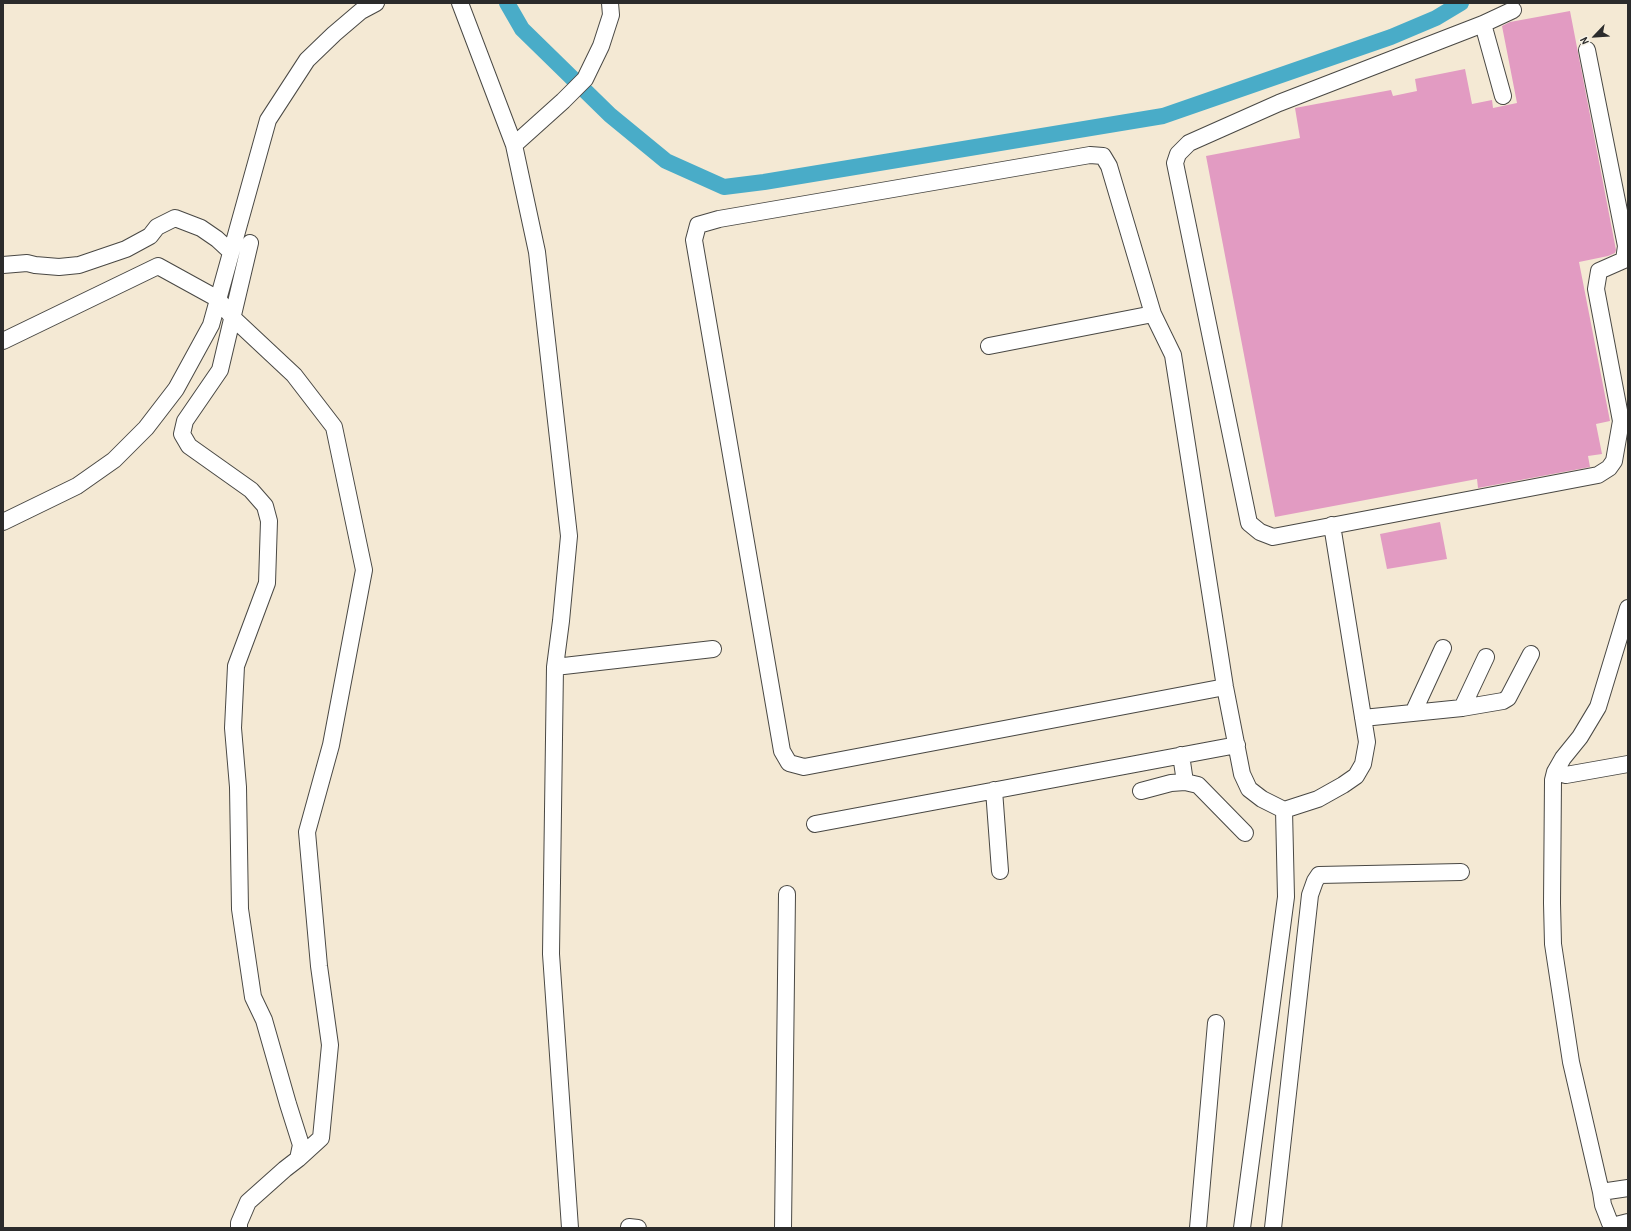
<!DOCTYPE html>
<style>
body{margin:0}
#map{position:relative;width:1631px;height:1231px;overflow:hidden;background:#f4e9d4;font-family:"Patrick Hand",sans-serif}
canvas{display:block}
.frame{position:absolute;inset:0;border:4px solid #2b2b2b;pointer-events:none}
.north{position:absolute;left:1575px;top:16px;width:40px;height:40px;-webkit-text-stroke:3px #f7f3e8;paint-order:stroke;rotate:245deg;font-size:11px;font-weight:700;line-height:16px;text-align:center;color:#2b2b2b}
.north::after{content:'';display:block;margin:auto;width:14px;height:18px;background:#2b2b2b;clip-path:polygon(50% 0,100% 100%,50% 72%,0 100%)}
</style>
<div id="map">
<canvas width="1631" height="1231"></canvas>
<div class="frame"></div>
<div class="north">N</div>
</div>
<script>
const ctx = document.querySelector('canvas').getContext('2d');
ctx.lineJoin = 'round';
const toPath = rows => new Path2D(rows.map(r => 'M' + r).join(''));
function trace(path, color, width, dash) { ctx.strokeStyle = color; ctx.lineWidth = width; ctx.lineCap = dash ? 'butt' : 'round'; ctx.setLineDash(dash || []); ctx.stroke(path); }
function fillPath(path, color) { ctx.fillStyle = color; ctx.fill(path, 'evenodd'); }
trace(toPath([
 [507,3,522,29,610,115,666,161,724,187,764,182,1163,116,1391,37,1436,18,1461,3]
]), '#49acc8', 16);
fillPath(toPath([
 [1570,11,1616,250,1615,253,1608,256,1579,262,1610,421,1596,424,1602,454,1588,456,1590,467,1478,488,1477,479,1275,517,1206,156,1300,138,1295,108,1391,90,1393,96,1417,91,1415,79,1465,69,1472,104,1492,100,1493,108,1517,103,1502,26,1510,22],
 [1440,522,1447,559,1387,569,1380,534]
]), '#e29bc2');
const minor = toPath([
 [460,3,514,145,537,252,569,536,561,621,555,667,551,954,570,1228],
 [1513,10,1483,24,1279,103,1189,143,1178,154,1175,163,1249,523,1260,532,1273,537,1598,475,1609,468,1614,461,1621,421,1596,289,1599,271,1624,260,1626,246,1587,50],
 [1483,24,1503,96],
 [514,145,563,101,585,79,601,46,611,15,610,3],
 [3,265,27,263,35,265,59,267,79,265,126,249,150,236,157,227,175,218,201,228,217,239,231,252],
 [3,341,158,266,218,299,232,317,294,375,334,427,364,570,331,745,307,832,319,966,330,1045,321,1138,298,1159],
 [989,346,1153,314],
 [3,522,77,486,114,460,146,428,176,389,211,325,268,120,307,60,334,34,361,11,376,3],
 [1628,608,1598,707,1580,737,1563,758,1555,772,1553,780,1552,903,1553,944,1571,1062,1601,1192,1628,1188],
 [555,667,713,649],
 [1225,687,804,767,789,763,782,751,694,240,698,225,719,219,1090,155,1103,156,1109,166,1153,314,1173,355,1225,687,1242,774,1249,789,1262,799,1284,810],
 [1462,708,1486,657],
 [1413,713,1443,648],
 [1363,718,1462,708,1503,701,1508,698,1531,654],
 [1181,755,1185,782],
 [1555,772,1566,775,1628,764],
 [994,790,1000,871],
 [1141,791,1171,783,1185,782,1198,785,1245,833],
 [815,824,1237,745],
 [1601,1192,1603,1205,1610,1223,1616,1225,1628,1222],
 [629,1227,638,1228],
 [239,1228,239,1223,248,1202,285,1169,298,1159,301,1145,288,1104,264,1020,253,997,240,909,238,787,233,728,236,666,267,583,269,521,265,506,251,490,189,446,182,434,185,421,220,370,250,243],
 [783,1228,787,894],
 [1198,1228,1216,1023],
 [1242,1228,1286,897,1284,810,1318,799,1343,785,1356,776,1363,764,1367,742,1332,525],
 [1273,1228,1310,895,1315,881,1319,875,1461,872]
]);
trace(minor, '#494844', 18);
trace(minor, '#fff', 16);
</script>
